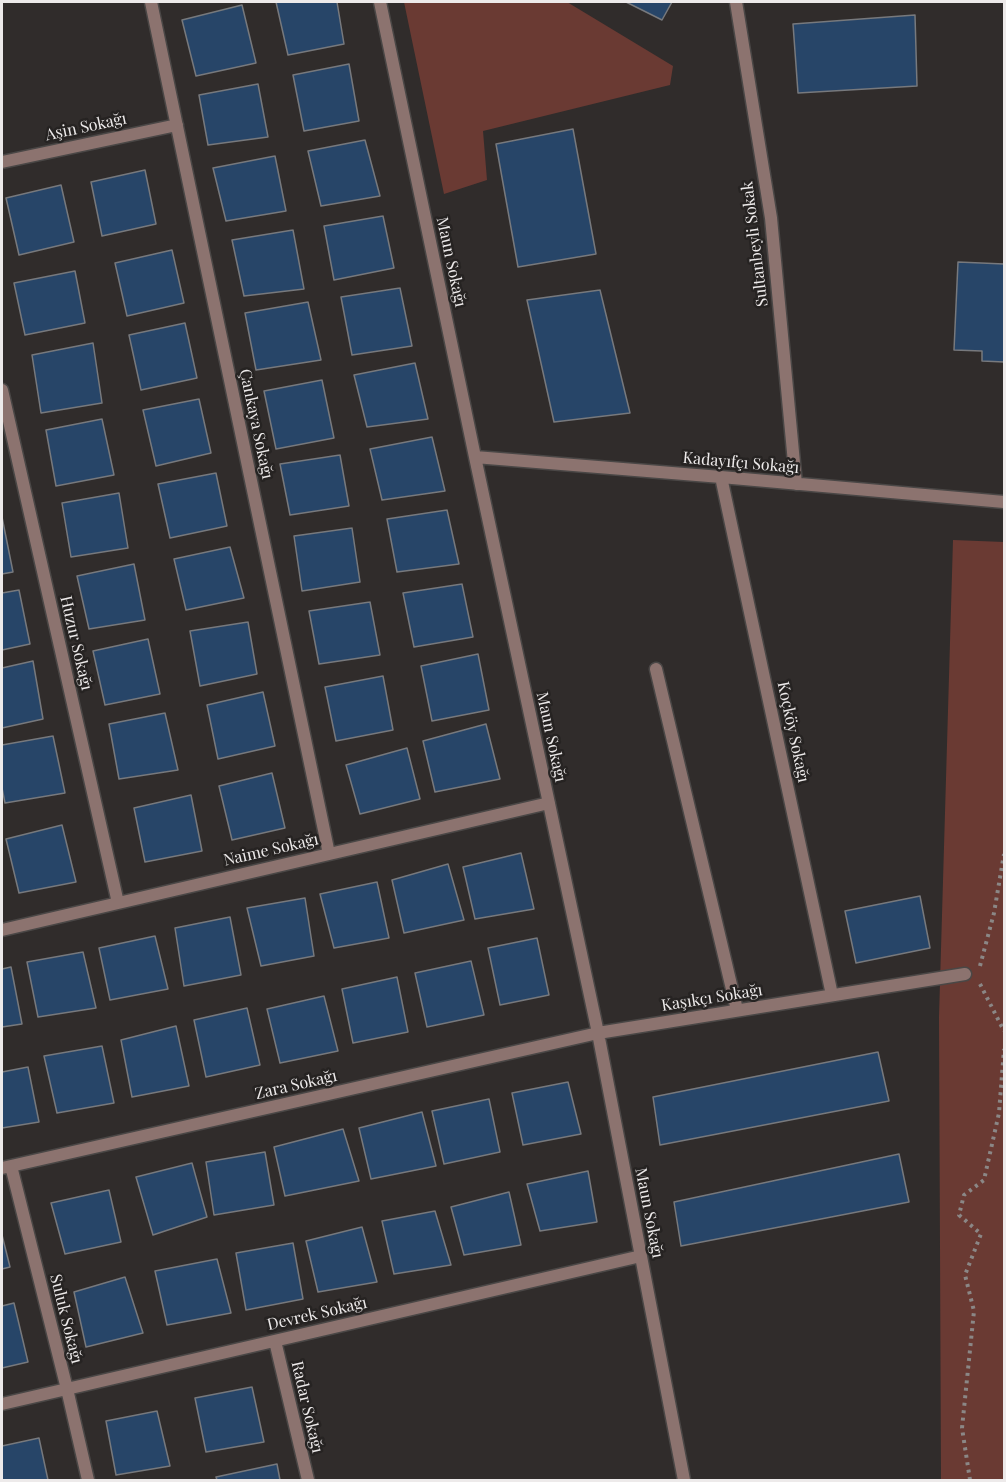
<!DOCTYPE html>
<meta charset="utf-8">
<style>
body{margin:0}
#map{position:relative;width:1006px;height:1482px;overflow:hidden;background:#302c2b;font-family:"Playfair Display",serif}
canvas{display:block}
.frame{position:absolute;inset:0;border:3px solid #edeaea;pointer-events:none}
</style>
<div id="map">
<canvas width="1006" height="1482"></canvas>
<div class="frame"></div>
</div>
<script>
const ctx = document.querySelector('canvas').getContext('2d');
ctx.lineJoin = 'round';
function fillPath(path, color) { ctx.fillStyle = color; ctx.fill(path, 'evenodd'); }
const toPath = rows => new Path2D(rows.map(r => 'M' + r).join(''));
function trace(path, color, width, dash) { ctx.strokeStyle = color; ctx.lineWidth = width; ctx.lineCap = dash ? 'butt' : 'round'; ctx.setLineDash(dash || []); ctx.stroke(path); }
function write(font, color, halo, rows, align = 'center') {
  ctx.font = font + ' "Playfair Display",serif'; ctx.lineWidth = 5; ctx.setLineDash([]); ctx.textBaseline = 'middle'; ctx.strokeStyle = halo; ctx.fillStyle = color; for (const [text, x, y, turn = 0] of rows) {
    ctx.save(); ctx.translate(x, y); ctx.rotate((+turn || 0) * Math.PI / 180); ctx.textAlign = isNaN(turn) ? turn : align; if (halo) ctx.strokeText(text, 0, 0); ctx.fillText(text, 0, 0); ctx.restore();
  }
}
fillPath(toPath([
 [404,2,567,2,673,66,670,85,483,131,487,180,444,194],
 [953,540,1004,542,1004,1480,941,1480,939,1017]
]), '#6a3a33');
const building = toPath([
 [276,2,337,2,344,44,288,55,276,2],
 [626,2,672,2,662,20,626,2],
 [242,5,256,63,196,76,182,20,242,5],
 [915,15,917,86,798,93,793,24,915,15],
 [349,64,359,121,304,131,293,75,349,64],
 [258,84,268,137,208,145,199,95,258,84],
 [573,129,596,254,518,267,496,144,573,129],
 [365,140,380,196,321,206,308,151,365,140],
 [275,156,286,211,226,221,213,168,275,156],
 [145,170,156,224,102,236,91,182,145,170],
 [61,185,74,242,19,255,6,198,61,185],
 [383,216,394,268,334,280,324,226,383,216],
 [293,230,304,289,244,296,232,240,293,230],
 [172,250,184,303,127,316,115,263,172,250],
 [958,262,1004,264,1004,362,982,361,982,351,954,350,958,262],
 [75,271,85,323,25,335,14,283,75,271],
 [400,288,412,346,352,355,341,297,400,288],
 [600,290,630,413,554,422,527,300,600,290],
 [308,302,321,360,256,370,245,313,308,302],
 [185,323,197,378,141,390,129,335,185,323],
 [93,343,102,403,41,413,32,355,93,343],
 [415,363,428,419,367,427,354,375,415,363],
 [322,380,334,438,276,449,264,391,322,380],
 [199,399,211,453,156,466,143,410,199,399],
 [102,419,114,475,56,486,46,430,102,419],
 [432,437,445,491,382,500,370,449,432,437],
 [340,455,349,506,290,515,280,464,340,455],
 [216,473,227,526,170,538,158,484,216,473],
 [119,493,128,548,71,557,62,503,119,493],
 [447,510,459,564,397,572,387,519,447,510],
 [2,517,13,572,2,574,2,517],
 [352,528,360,582,302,591,294,536,352,528],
 [230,547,244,598,186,610,174,559,230,547],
 [134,564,145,620,89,629,77,576,134,564],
 [462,584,473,637,414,647,403,593,462,584],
 [19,590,30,644,2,650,2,593,19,590],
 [370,602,380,655,319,664,309,611,370,602],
 [248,622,257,674,200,686,190,631,248,622],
 [148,639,160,694,105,705,93,651,148,639],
 [478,654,489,710,432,721,421,666,478,654],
 [33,661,43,719,2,728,2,668,33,661],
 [383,676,393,730,336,741,325,687,383,676],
 [263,692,275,746,218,759,207,705,263,692],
 [165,713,178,770,119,779,109,724,165,713],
 [486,724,500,779,435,792,423,741,486,724],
 [53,736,65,793,5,803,2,788,2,745,53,736],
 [407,748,420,799,360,814,346,765,407,748],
 [272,773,285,828,232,840,219,786,272,773],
 [191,795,202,851,145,862,134,808,191,795],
 [62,825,76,882,19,893,6,839,62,825],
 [521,853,534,909,475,919,463,867,521,853],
 [448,864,464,920,404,933,392,880,448,864],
 [377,882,389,938,334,948,320,894,377,882],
 [920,896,930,948,856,963,845,911,920,896],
 [305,898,314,956,261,966,247,908,305,898],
 [230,917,241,975,184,986,175,928,230,917],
 [155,936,168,989,110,1000,99,948,155,936],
 [537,938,549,995,500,1005,488,948,537,938],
 [83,952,96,1008,38,1017,27,962,83,952],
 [471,961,484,1015,427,1027,415,973,471,961],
 [11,967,22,1024,2,1027,2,969,11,967],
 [397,977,408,1032,353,1043,342,989,397,977],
 [324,996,338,1051,280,1063,267,1009,324,996],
 [247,1008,260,1065,206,1077,194,1020,247,1008],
 [176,1026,189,1086,132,1097,121,1040,176,1026],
 [102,1046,114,1103,57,1113,44,1056,102,1046],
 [878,1052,889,1101,660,1145,653,1097,878,1052],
 [28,1067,39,1122,2,1128,2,1072,28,1067],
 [568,1082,581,1134,523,1145,512,1093,568,1082],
 [489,1099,500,1152,444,1164,432,1111,489,1099],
 [422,1112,436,1166,371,1179,359,1128,422,1112],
 [343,1129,359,1181,285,1196,274,1147,343,1129],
 [265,1152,274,1205,214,1215,206,1162,265,1152],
 [899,1154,909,1202,681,1246,674,1202,899,1154],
 [192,1163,207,1217,153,1235,136,1177,192,1163],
 [588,1171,597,1222,540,1231,527,1184,588,1171],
 [109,1190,121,1242,65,1254,51,1203,109,1190],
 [509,1192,521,1245,464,1255,451,1207,509,1192],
 [435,1211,451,1265,394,1274,382,1221,435,1211],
 [362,1227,377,1282,318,1292,306,1241,362,1227],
 [2,1235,10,1267,2,1269,2,1235],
 [293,1243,303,1299,246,1310,236,1253,293,1243],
 [217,1259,231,1313,167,1325,155,1271,217,1259],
 [125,1277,143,1333,86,1347,74,1292,125,1277],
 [14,1303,28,1362,2,1368,2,1306,14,1303],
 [252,1387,264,1442,206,1452,195,1398,252,1387],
 [157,1411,170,1466,116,1475,106,1421,157,1411],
 [39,1438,48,1480,2,1480,2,1446,39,1438],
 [277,1464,280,1480,217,1480,216,1477,277,1464]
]);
fillPath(building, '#274568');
trace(building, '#77797d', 1.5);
const street = toPath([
 [151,2,329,854],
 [380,2,475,457,598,1033,684,1480],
 [736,2,771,218,796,484],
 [2,162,177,125],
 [2,390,118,903],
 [475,457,721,477,1004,502],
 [721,477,832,995],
 [656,669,737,1010],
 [2,930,549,803],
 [11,1166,67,1389,88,1480],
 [2,1168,598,1033,965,974],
 [275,1341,308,1480],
 [2,1404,641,1256]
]);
trace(street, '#4a4746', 15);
trace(toPath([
 [980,966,994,913,1004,854],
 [980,984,1004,1031],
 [970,1480,962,1428,974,1311,965,1275,981,1234,959,1215,964,1195,984,1180,999,1113,1004,1049]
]), '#8b8786', 4, [3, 4.5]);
trace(street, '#8c736f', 12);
write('16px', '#edeaea', '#262322', [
 ["Aşin Sokağı",86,127,-12],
 ["Sultanbeyli Sokak",755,244,-97],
 ["Maun Sokağı",451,262,78],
 ["Çankaya Sokağı",256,424,78],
 ["Kadayıfçı Sokağı",741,463,5],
 ["Huzur Sokağı",76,643,77],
 ["Koçköy Sokağı",793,732,78],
 ["Maun Sokağı",551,737,78],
 ["Naime Sokağı",271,850,-13],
 ["Kaşıkçı Sokağı",712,998,-9],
 ["Zara Sokağı",296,1085,-13],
 ["Maun Sokağı",649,1213,79],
 ["Devrek Sokağı",317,1314,-13],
 ["Suluk Sokağı",66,1319,76],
 ["Radar Sokağı",307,1407,77]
]);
</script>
